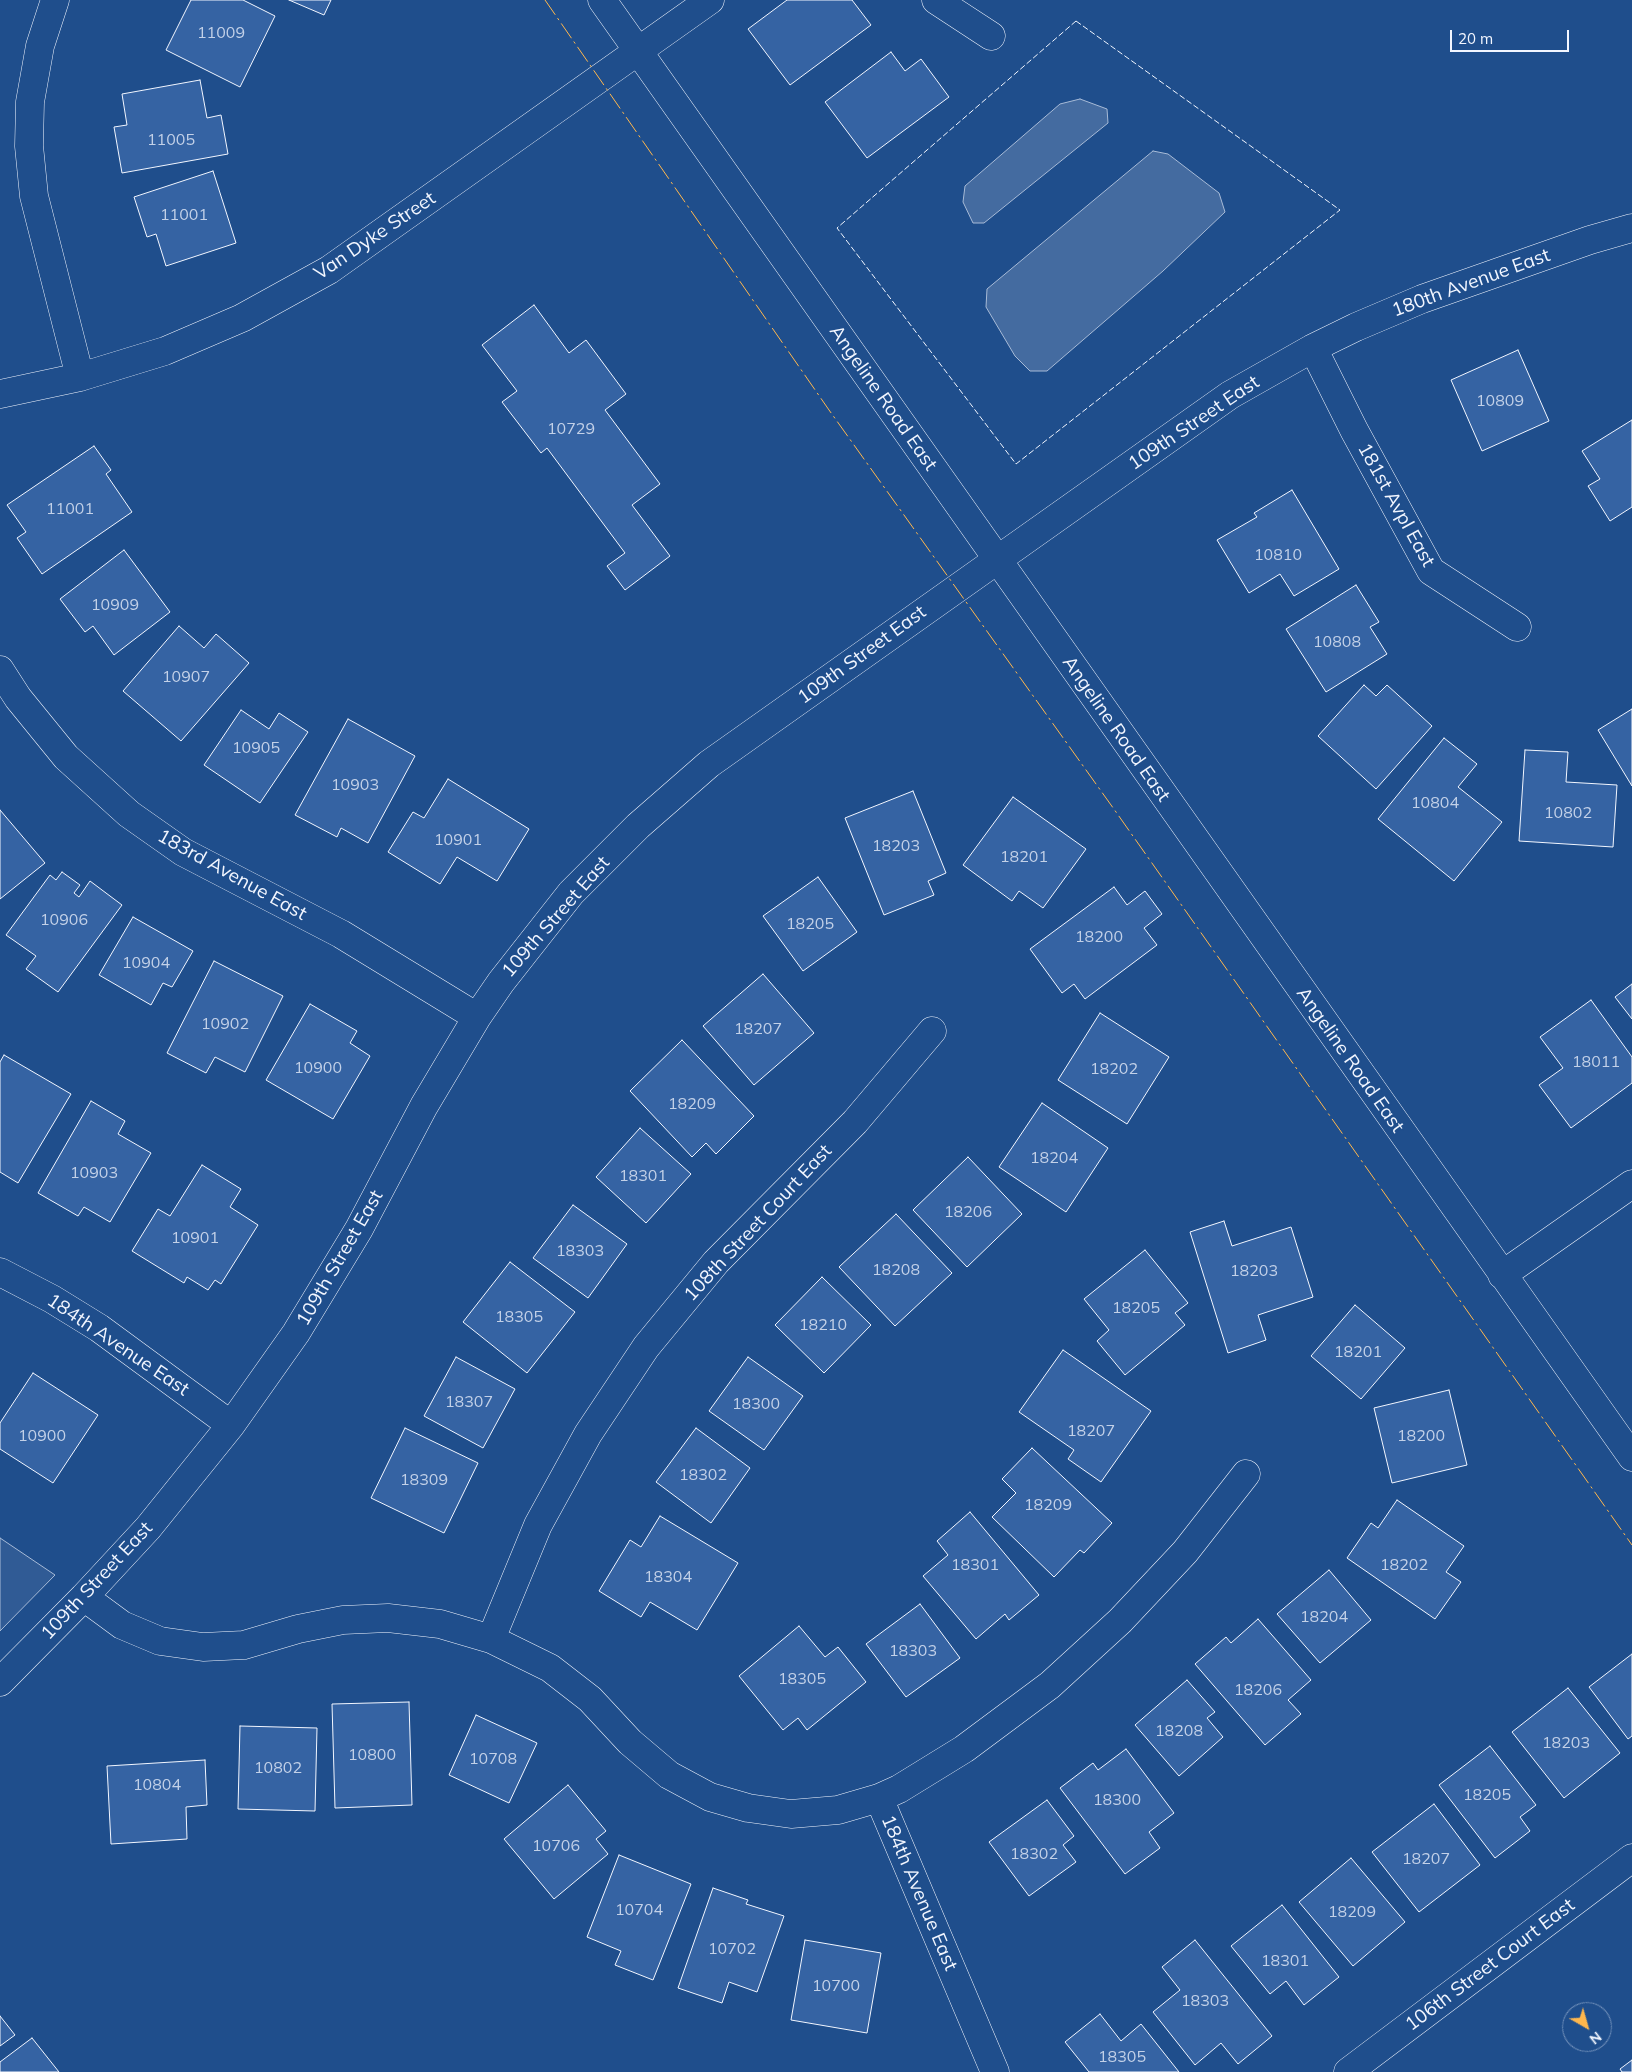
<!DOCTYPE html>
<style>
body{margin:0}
#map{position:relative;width:1632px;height:2072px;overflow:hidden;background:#1f4e8c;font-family:Mulish,sans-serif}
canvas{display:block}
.north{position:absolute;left:1562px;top:2002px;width:50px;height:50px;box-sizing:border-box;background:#1f4e8c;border:1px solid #7391ba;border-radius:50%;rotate:142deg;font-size:14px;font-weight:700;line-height:20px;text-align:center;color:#f2f6ff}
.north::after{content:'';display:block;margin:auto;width:18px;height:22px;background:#ffb74d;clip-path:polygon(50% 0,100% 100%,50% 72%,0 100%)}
.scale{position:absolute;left:1450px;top:30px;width:119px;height:22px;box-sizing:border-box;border:2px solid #f2f6ff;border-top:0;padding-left:6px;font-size:15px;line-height:18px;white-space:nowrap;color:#f2f6ff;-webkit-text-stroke:4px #1f4e8c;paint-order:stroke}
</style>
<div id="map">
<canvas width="1632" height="2072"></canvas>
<div class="north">N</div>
<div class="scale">20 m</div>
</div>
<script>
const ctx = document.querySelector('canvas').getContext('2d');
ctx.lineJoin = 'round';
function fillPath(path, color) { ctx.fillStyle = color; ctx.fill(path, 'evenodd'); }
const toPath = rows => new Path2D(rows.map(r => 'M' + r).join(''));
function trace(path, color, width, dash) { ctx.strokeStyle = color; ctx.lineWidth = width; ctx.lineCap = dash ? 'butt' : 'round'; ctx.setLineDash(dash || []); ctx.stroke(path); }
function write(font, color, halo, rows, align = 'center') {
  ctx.font = font + ' Mulish,sans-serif'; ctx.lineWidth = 4; ctx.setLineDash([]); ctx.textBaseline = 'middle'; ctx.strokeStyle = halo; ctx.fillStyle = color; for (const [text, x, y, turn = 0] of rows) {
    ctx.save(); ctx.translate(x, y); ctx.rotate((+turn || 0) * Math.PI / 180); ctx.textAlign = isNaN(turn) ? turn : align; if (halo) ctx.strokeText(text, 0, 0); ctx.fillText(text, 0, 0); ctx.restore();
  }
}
const built = toPath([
 [0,1538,55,1575,0,1631,0,1538]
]);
fillPath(built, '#305b95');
trace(built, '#a8bbd7', 1);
const water = toPath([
 [1080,99,1107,109,1108,123,984,223,973,223,963,202,965,186,1060,104,1080,99],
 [1153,151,1168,154,1219,193,1225,212,1163,271,1047,371,1030,371,1015,356,986,307,987,289,1153,151]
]);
fillPath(water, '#446ba0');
trace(water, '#a8bbd7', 1);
const building = toPath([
 [191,0,243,0,275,16,240,87,166,50,191,0],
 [289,0,331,0,324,15,289,0],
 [787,0,852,0,871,25,790,85,748,29,787,0],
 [891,52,905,71,921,59,949,97,867,158,825,102,891,52],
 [200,80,207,118,221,115,228,154,122,173,114,127,127,125,122,94,200,80],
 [213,171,236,243,166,266,156,234,147,237,134,197,213,171],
 [534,305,569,353,586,340,626,394,605,410,660,484,632,505,670,556,625,590,607,566,625,553,547,448,541,453,502,402,517,391,482,345,534,305],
 [1518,350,1549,421,1482,451,1451,380,1518,350],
 [1632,420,1632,507,1610,521,1588,486,1600,479,1582,451,1632,420],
 [94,446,111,470,106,474,132,512,42,574,17,538,26,532,7,505,94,446],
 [1292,490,1339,569,1294,596,1280,574,1249,593,1217,540,1257,517,1254,513,1292,490],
 [124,550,170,612,114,655,93,626,85,632,60,599,124,550],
 [1356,585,1379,622,1370,627,1387,654,1326,692,1286,629,1356,585],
 [179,626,204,648,216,634,249,663,181,741,123,691,179,626],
 [1364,685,1376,696,1387,685,1432,726,1376,789,1318,736,1364,685],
 [1632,709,1632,786,1598,730,1632,709],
 [241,710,269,729,279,713,308,732,260,803,204,765,241,710],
 [348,719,415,756,368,843,341,828,337,837,295,815,348,719],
 [1444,738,1477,764,1458,787,1502,822,1454,881,1378,819,1444,738],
 [1525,750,1568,752,1566,782,1617,785,1613,847,1519,841,1525,750],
 [448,779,529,829,497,881,457,857,440,884,388,852,413,812,424,818,448,779],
 [913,791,946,873,928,881,934,895,884,915,845,818,913,791],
 [1013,797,1086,849,1043,908,1019,891,1012,901,963,865,1013,797],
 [0,810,45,863,0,899,0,810],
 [62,872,80,885,74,893,79,897,90,881,122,905,58,992,26,969,36,956,6,935,50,875,56,880,62,872],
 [818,877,857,932,803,971,763,916,818,877],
 [1114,887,1127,905,1145,891,1162,914,1144,928,1157,945,1085,999,1074,984,1062,993,1030,949,1114,887],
 [133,917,193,951,172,987,163,983,151,1005,99,975,133,917],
 [214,961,283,996,245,1072,215,1057,206,1073,167,1053,214,961],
 [763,974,814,1033,754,1085,703,1026,763,974],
 [1632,984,1632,1019,1615,997,1632,984],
 [1591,1000,1632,1057,1632,1083,1571,1128,1539,1085,1563,1068,1540,1037,1591,1000],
 [310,1004,357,1031,350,1043,370,1056,333,1119,266,1080,310,1004],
 [1100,1013,1169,1057,1127,1124,1058,1080,1100,1013],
 [682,1040,754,1116,716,1154,706,1143,692,1157,630,1091,682,1040],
 [4,1055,71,1094,18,1183,0,1172,0,1062,4,1055],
 [91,1101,125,1121,118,1134,151,1153,110,1222,84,1207,78,1216,38,1193,91,1101],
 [1042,1103,1108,1148,1066,1212,999,1167,1042,1103],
 [640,1128,691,1174,646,1223,596,1177,640,1128],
 [968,1157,1022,1214,967,1267,913,1210,968,1157],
 [202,1165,241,1189,230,1207,258,1225,221,1284,215,1280,208,1290,187,1277,184,1283,132,1251,158,1209,170,1216,202,1165],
 [573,1205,627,1244,588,1298,533,1258,573,1205],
 [896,1214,952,1273,895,1326,839,1267,896,1214],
 [1224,1221,1232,1246,1291,1227,1313,1297,1258,1315,1266,1340,1228,1353,1190,1232,1224,1221],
 [1145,1250,1188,1303,1175,1313,1185,1325,1125,1375,1097,1341,1109,1330,1084,1299,1145,1250],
 [510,1262,575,1312,527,1373,463,1322,510,1262],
 [822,1277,871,1325,824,1373,775,1325,822,1277],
 [1355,1305,1405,1348,1361,1399,1311,1356,1355,1305],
 [1063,1350,1151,1411,1101,1482,1068,1459,1074,1450,1019,1412,1063,1350],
 [456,1357,515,1389,483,1448,424,1416,456,1357],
 [748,1357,803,1396,764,1450,709,1411,748,1357],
 [33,1373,98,1415,53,1483,0,1449,0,1423,33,1373],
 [1449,1390,1467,1465,1392,1483,1374,1408,1449,1390],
 [405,1428,478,1463,444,1533,371,1498,405,1428],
 [696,1428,750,1468,711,1523,656,1482,696,1428],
 [1032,1448,1112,1523,1084,1553,1080,1550,1054,1577,992,1517,1016,1493,1002,1479,1032,1448],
 [1397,1500,1464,1546,1446,1572,1461,1582,1435,1619,1347,1558,1371,1523,1378,1528,1397,1500],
 [970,1512,1039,1595,1009,1620,1005,1614,976,1639,923,1576,948,1555,937,1541,970,1512],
 [660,1516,738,1563,697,1630,650,1602,641,1617,599,1591,630,1540,641,1547,660,1516],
 [1329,1570,1371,1620,1320,1663,1277,1614,1329,1570],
 [920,1604,960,1658,906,1697,866,1644,920,1604],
 [1258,1619,1311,1680,1288,1700,1301,1714,1265,1745,1195,1664,1226,1637,1231,1643,1258,1619],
 [799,1626,825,1657,838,1647,866,1682,807,1730,798,1718,783,1730,739,1676,799,1626],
 [1632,1654,1632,1736,1628,1739,1589,1687,1632,1654],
 [1187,1680,1215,1712,1207,1718,1223,1737,1179,1776,1135,1725,1187,1680],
 [1568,1688,1620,1753,1564,1798,1512,1732,1568,1688],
 [409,1702,412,1805,335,1808,332,1704,409,1702],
 [476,1715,537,1743,509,1803,449,1775,476,1715],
 [240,1726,317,1728,315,1811,238,1809,240,1726],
 [1490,1746,1536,1805,1520,1817,1530,1831,1495,1858,1439,1785,1490,1746],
 [1126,1749,1174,1813,1149,1832,1160,1848,1125,1874,1060,1788,1093,1763,1098,1770,1126,1749],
 [205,1760,207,1805,186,1807,187,1839,111,1844,107,1766,205,1760],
 [568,1785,606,1831,596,1839,608,1854,554,1899,504,1839,568,1785],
 [1047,1800,1074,1836,1063,1845,1076,1862,1029,1896,989,1842,1047,1800],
 [1434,1804,1480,1865,1419,1912,1372,1852,1434,1804],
 [619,1855,691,1884,653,1980,615,1965,621,1951,587,1937,619,1855],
 [1351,1858,1405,1922,1353,1966,1299,1902,1351,1858],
 [713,1888,748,1900,746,1904,784,1916,757,1992,729,1982,722,2003,678,1988,713,1888],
 [1282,1905,1339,1977,1304,2005,1286,1981,1270,1994,1231,1946,1282,1905],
 [805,1940,881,1953,867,2033,791,2020,805,1940],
 [1195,1940,1272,2036,1238,2064,1221,2043,1195,2065,1153,2012,1180,1990,1162,1967,1195,1940],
 [1100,2014,1121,2041,1141,2024,1179,2072,1089,2072,1065,2042,1100,2014],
 [0,2016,15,2035,0,2046,0,2016],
 [32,2038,59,2072,0,2072,0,2062,32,2038],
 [1632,2060,1632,2072,1622,2072,1620,2069,1632,2060]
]);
fillPath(building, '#3563a3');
trace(building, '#f2f6ff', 1);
const minor = toPath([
 [55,0,40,46,30,102,29,146,34,196,80,377],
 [602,0,1632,1457],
 [936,0,991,36],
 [1313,348,1354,430,1431,571,1517,627],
 [0,394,80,377,165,351,242,318,329,270,710,0],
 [0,670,18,698,66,757,129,814,183,852,341,934,477,1017],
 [0,1272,52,1299,99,1328,231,1425],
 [1502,1275,1632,1184],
 [84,1597,122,1625,160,1641,203,1647,244,1645,298,1629,343,1620,388,1618,440,1624,491,1639,550,1668,590,1699,630,1742,669,1775,710,1797,748,1808,791,1814,838,1810,879,1798,899,1789,964,1749,1050,1685,1120,1621,1185,1552,1246,1474],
 [491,1639,538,1525,588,1434,646,1347,716,1262,855,1122,932,1031],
 [0,1682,84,1597,148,1528,231,1425,296,1333,359,1229,424,1106,477,1017,501,982,571,893,638,826,709,764,1230,395,1313,348,1356,327,1422,299,1590,240,1632,228],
 [879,1798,995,2072],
 [1348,2072,1632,1858]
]);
trace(minor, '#f2f6ff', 29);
trace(minor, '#1f4e8c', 28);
trace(toPath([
 [1076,21,1340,210,1016,464,837,228,1076,21]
]), '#f2f6ff', 1, [6, 2.5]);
trace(toPath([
 [545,0,829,410,1116,812,1632,1545]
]), '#ffb74d', 1, [18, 4, 2.5, 4]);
write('16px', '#c3d1e8', null, [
 ["11009",221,33],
 ["11005",171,140],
 ["11001",184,215],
 ["10809",1500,401],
 ["10729",571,429],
 ["11001",70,509],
 ["10810",1278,555],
 ["10909",115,605],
 ["10808",1337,642],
 ["10907",186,677],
 ["10905",256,748],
 ["10903",355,785],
 ["10804",1435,803],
 ["10802",1568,813],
 ["10901",458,840],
 ["18203",896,846],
 ["18201",1024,857],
 ["10906",64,920],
 ["18205",810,924],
 ["18200",1099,937],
 ["10904",146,963],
 ["10902",225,1024],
 ["18207",758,1029],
 ["18011",1596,1062],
 ["10900",318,1068],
 ["18202",1114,1069],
 ["18209",692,1104],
 ["18204",1054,1158],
 ["10903",94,1173],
 ["18301",643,1176],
 ["18206",968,1212],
 ["10901",195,1238],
 ["18303",580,1251],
 ["18208",896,1270],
 ["18203",1254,1271],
 ["18205",1136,1308],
 ["18305",519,1317],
 ["18210",823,1325],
 ["18201",1358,1352],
 ["18307",469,1402],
 ["18300",756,1404],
 ["18207",1091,1431],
 ["10900",42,1436],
 ["18200",1421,1436],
 ["18302",703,1475],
 ["18309",424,1480],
 ["18209",1048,1505],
 ["18301",975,1565],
 ["18202",1404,1565],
 ["18304",668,1577],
 ["18204",1324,1617],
 ["18303",913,1651],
 ["18305",802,1679],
 ["18206",1258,1690],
 ["18208",1179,1731],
 ["18203",1566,1743],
 ["10800",372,1755],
 ["10708",493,1759],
 ["10802",278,1768],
 ["10804",157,1785],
 ["18205",1487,1795],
 ["18300",1117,1800],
 ["10706",556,1846],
 ["18302",1034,1854],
 ["18207",1426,1859],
 ["10704",639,1910],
 ["18209",1352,1912],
 ["10702",732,1949],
 ["18301",1285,1961],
 ["10700",836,1986],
 ["18303",1205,2001],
 ["18305",1122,2057]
]);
write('19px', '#f2f6ff', '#1f4e8c', [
 ["Van Dyke Street",375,236,-34],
 ["180th Avenue East",1471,283,-20],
 ["Angeline Road East",883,398,55],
 ["109th Street East",1194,423,-34],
 ["181st Avpl East",1396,505,61],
 ["109th Street East",862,655,-36],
 ["Angeline Road East",1116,729,55],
 ["183rd Avenue East",232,875,29],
 ["109th Street East",556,917,-49],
 ["Angeline Road East",1350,1060,55],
 ["108th Street Court East",758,1223,-47],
 ["109th Street East",340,1258,-60],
 ["184th Avenue East",118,1345,34],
 ["109th Street East",97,1581,-47],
 ["184th Avenue East",919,1893,67],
 ["106th Street Court East",1490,1965,-37]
]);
</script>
